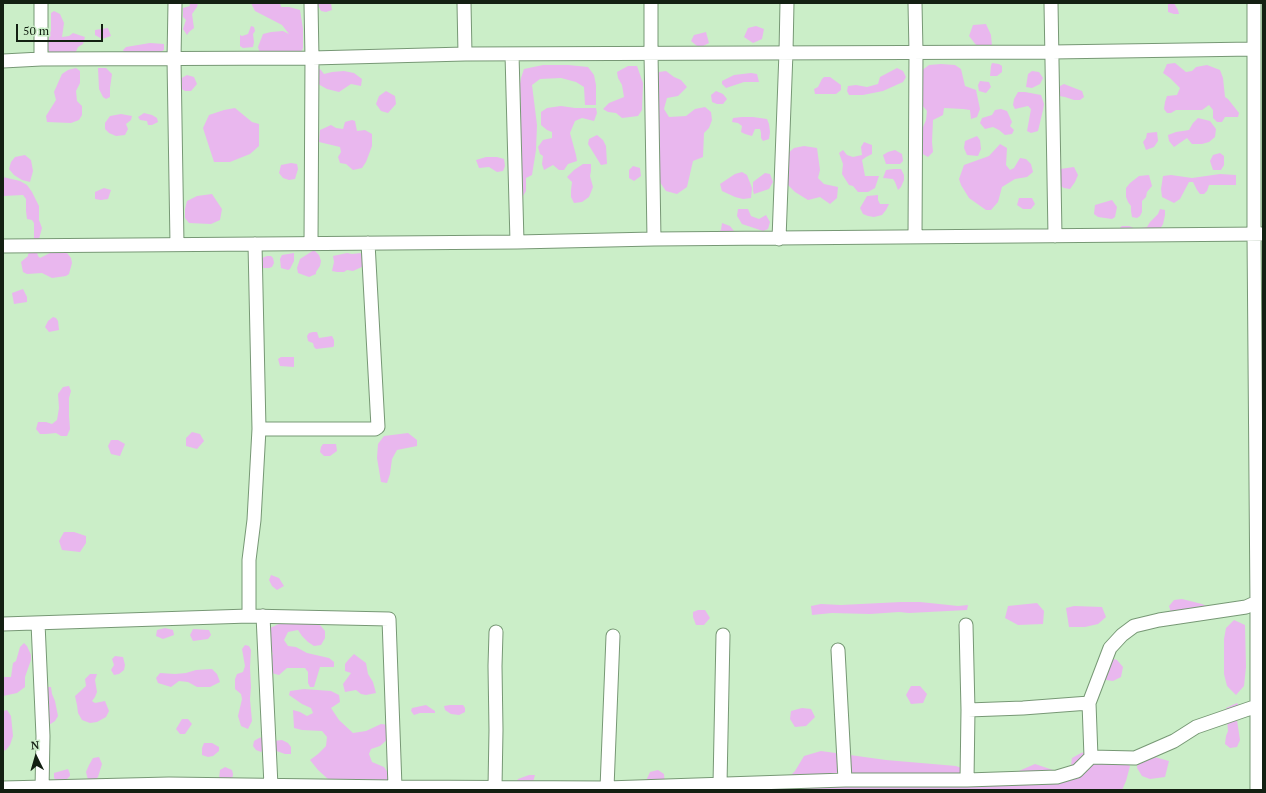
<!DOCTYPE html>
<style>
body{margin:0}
#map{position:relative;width:1266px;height:793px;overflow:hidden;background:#cbeec8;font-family:"PT Serif",serif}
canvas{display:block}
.frame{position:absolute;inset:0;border:4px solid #132012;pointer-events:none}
.north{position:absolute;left:16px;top:737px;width:40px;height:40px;-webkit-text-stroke:3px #cbeec8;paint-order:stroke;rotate:355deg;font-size:11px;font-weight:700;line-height:16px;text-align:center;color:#132012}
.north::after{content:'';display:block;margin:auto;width:14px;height:18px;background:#132012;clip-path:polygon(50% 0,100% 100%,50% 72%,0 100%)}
.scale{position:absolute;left:16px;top:24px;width:87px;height:18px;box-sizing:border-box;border:2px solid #132012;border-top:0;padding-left:5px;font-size:12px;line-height:14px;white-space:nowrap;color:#132012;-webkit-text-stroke:3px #cbeec8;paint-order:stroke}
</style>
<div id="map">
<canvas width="1266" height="793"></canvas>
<div class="frame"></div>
<div class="north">N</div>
<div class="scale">50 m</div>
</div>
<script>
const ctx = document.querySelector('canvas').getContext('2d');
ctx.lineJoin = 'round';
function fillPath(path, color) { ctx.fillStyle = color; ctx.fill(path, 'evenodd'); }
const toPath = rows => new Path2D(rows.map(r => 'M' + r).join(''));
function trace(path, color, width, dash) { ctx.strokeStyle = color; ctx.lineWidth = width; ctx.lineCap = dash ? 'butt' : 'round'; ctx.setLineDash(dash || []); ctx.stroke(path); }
fillPath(toPath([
 [189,3,198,3,197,7,192,14,194,28,189,32,187,35,183,29,186,20,183,17,183,8,190,6],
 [251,3,280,3,281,7,289,7,300,10,303,29,303,48,300,54,260,53,258,47,263,34,271,32,283,31,289,34,282,25,255,11],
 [319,3,331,3,332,10,326,12,321,11,318,5],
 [1168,3,1174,3,1178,10,1179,14,1174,14,1168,12],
 [54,11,60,14,64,23,62,37,69,36,73,33,85,37,83,44,78,47,74,56,50,54,47,47,51,30,51,13],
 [986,24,991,35,992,46,980,50,969,36,973,25],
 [251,26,254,27,255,31,253,34,254,42,253,47,243,48,240,46,240,35,242,36,248,34],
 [756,26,764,29,762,39,753,43,744,37,748,28],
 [108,28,111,36,102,39,95,35,95,30],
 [706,32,709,43,703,46,697,46,691,41,694,35],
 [150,43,164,44,164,50,159,53,125,55,123,50,126,47],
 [992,63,999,64,1002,66,1002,72,997,76,990,76,991,66],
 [1175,63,1186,72,1192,71,1196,67,1207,65,1220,70,1223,78,1225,97,1228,99,1239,113,1238,117,1225,117,1222,122,1217,122,1213,118,1213,110,1209,105,1202,110,1176,110,1171,113,1167,113,1164,109,1165,102,1167,96,1177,95,1180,88,1170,78,1163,73,1167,64],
 [941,64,955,65,961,69,965,86,976,90,980,109,977,117,971,119,970,110,963,109,944,108,943,115,933,120,932,142,933,152,928,157,919,152,918,139,926,120,927,111,922,105,921,71,929,65],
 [543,65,568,65,588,67,594,75,596,85,596,105,585,105,584,87,576,82,561,78,540,79,532,85,537,125,536,150,532,175,526,178,526,191,523,196,519,195,518,157,521,125,520,84,521,78,524,69],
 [628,66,637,66,643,83,642,110,638,116,622,118,616,113,608,112,603,109,609,103,624,97,622,85,618,78,617,72],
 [76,68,80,71,80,83,76,91,77,101,82,106,82,115,79,120,71,123,47,122,46,116,56,100,54,92,62,74,68,70],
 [98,68,106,68,112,74,110,88,110,97,106,99,103,97,99,89],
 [897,68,903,71,906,77,903,82,883,91,863,95,849,95,847,91,848,86,856,85,867,87,878,84,880,77],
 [320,69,324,74,332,72,344,71,354,73,362,79,361,86,351,84,339,92,327,89,318,84,313,70],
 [666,71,674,77,681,80,687,87,678,96,667,98,664,109,669,117,686,116,695,109,705,107,711,112,712,120,709,128,704,133,703,157,693,161,687,187,677,194,666,191,659,181,655,77,659,72],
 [1032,71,1039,72,1043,78,1040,84,1032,88,1026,87,1028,74],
 [751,73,757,74,759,82,744,82,726,88,722,84,722,81,734,75],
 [187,75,194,77,197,84,191,91,185,91,180,88,178,80],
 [824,77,830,77,841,85,841,90,836,94,815,94,814,89,818,87,822,79],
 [980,81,989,82,991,87,986,93,979,91,978,85],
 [1064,84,1082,91,1084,97,1080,100,1074,100,1065,97,1059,96,1058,89,1060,86],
 [386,91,395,96,396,104,388,113,381,111,376,104,379,96],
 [716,91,723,94,727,99,723,104,717,104,712,102,711,95],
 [1018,92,1025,92,1041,95,1044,104,1043,110,1038,131,1031,133,1027,131,1031,109,1028,106,1015,109,1013,105,1014,99],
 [561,106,575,108,596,108,597,113,594,121,582,118,575,121,570,133,576,155,577,161,568,164,564,170,559,170,553,165,544,170,542,164,543,156,540,154,538,147,543,140,552,138,552,132,547,130,541,125,541,112,547,108],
 [235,108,252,122,259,124,259,146,250,154,230,162,214,162,203,128,209,115,224,110],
 [1001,109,1007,111,1012,122,1010,126,1014,130,1012,134,1005,135,999,130,993,127,985,129,980,123,982,118,992,115,995,110],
 [144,113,152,115,157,118,158,122,152,125,148,125,147,121,140,120,138,117],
 [121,114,132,116,131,120,126,124,128,129,125,135,116,136,109,133,105,129,105,123,110,116],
 [742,117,753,117,767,119,769,124,770,132,769,139,763,141,761,138,761,133,760,129,755,129,752,136,745,134,741,132,742,126,738,123,732,122,733,118],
 [1198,118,1210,121,1216,129,1215,137,1209,142,1202,144,1192,144,1187,138,1174,147,1169,141,1168,135,1176,132,1189,130,1193,123],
 [352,120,355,121,357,131,365,130,372,134,372,146,366,162,362,168,353,170,346,164,340,163,338,157,341,152,340,147,319,142,320,130,331,125,336,128,343,129,345,122],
 [1157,132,1158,141,1154,147,1146,150,1143,142,1146,138,1147,133],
 [597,135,603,140,606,146,607,164,601,165,588,144,589,139],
 [977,136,980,140,981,149,978,156,967,155,964,148,965,141],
 [864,142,872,145,872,154,866,157,862,160,865,176,879,176,875,188,868,192,858,192,853,186,849,185,842,174,843,164,839,153,843,150,847,155,853,157,862,155,861,147],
 [1000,144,1007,148,1006,165,1010,170,1014,168,1020,158,1026,159,1031,164,1033,172,1027,177,1015,179,1002,187,998,202,991,210,986,210,969,198,961,185,959,179,964,165,989,156],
 [804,146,817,148,820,170,818,178,824,184,838,187,837,198,830,204,820,197,808,200,795,192,786,183,786,155,794,148],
 [895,150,902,154,903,161,900,164,886,164,883,155,888,152],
 [1220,153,1224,156,1224,165,1221,170,1213,170,1210,161,1213,155],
 [25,155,31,160,33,171,30,182,22,180,14,175,9,169,11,162,15,157],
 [486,157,497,157,504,159,505,166,503,171,497,172,489,167,479,168,476,160],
 [291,163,297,164,298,169,295,179,289,180,283,178,279,173,281,165],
 [583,164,591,164,591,171,590,176,593,187,589,197,582,202,574,203,571,197,571,190,572,182,567,177,574,170],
 [633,166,640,168,641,176,634,181,629,178,629,170],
 [1074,167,1078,175,1075,182,1070,189,1064,188,1059,185,1060,169],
 [894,169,901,169,904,175,904,180,901,187,898,190,895,182,893,179,883,178,886,170],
 [742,172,747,175,752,188,751,198,743,199,735,197,722,191,720,184,735,174],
 [765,173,770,174,773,182,769,189,754,194,753,191,753,182],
 [1220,174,1236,175,1236,185,1209,185,1207,191,1204,194,1200,194,1197,190,1193,182,1189,182,1180,199,1174,203,1162,197,1161,189,1163,176,1171,175,1192,178],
 [1149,175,1152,186,1147,192,1146,197,1142,201,1142,212,1140,216,1137,218,1132,217,1131,211,1131,206,1128,202,1126,197,1126,188,1130,183,1139,176],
 [3,177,20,181,27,185,32,192,39,206,39,220,42,228,39,239,39,244,34,246,34,223,32,220,27,219,26,211,26,199,23,195,3,196],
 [104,188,111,190,108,199,101,200,95,199,95,192],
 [212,194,222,209,220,220,211,224,189,223,185,218,185,209,187,201,197,196],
 [878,195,878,200,880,204,889,204,886,210,882,215,874,217,868,216,863,214,860,208,867,196],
 [1019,198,1032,198,1035,204,1031,209,1023,209,1017,205],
 [1112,200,1117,207,1115,217,1112,219,1098,217,1094,214,1095,205],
 [738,209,748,209,751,216,759,219,766,215,770,222,768,229,763,231,742,224,737,216],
 [1160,209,1165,210,1165,215,1163,224,1159,231,1116,231,1122,226,1129,226,1136,229,1147,227,1150,222,1158,214],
 [722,223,730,226,734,231,733,236,718,232,721,230],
 [61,250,67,253,71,258,72,263,69,274,66,276,52,278,42,273,27,274,23,272,21,262,28,256,28,254,31,252,37,252,38,256,40,258,52,252],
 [314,250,319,255,321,261,320,266,316,272,316,274,309,277,298,273,297,268,300,259],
 [294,253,294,261,290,269,288,270,281,268,280,259,282,255],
 [347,253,352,254,361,253,363,253,364,266,353,271,347,270,344,272,337,272,332,271,334,262,333,256],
 [267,256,271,256,273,258,274,263,272,267,269,268,260,268,257,260],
 [23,289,27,297,27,302,14,304,12,293],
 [53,317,56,318,58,321,59,330,49,332,45,327,48,321],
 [313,332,317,332,319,338,332,336,334,340,334,346,333,347,316,349,314,347,313,343,310,342,308,341,307,336,309,333],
 [281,357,294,357,294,367,280,366,278,359],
 [69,386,71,391,69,398,69,416,70,429,67,436,61,436,56,433,46,434,40,434,36,429,38,422,46,422,52,424,57,420,59,408,58,394,63,387],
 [192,432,200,434,204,441,197,449,186,446,186,438],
 [408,433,417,440,417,446,397,450,392,459,390,474,387,483,381,482,377,458,378,444,384,436],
 [111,440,118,440,125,444,120,456,111,454,108,446],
 [323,444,336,444,337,451,330,456,324,456,320,452,321,447],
 [64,532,74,532,86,536,86,543,80,552,62,550,59,541],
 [271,575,279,578,284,586,277,590,272,586,269,580],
 [1182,599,1202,604,1209,607,1172,616,1169,606,1174,600],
 [901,602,920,602,958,606,968,605,967,610,909,613,899,612,870,614,832,613,812,615,811,606,821,604,841,605],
 [1037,603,1044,611,1043,624,1018,625,1005,618,1008,606],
 [1074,606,1102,607,1106,617,1098,624,1085,627,1069,627,1066,608],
 [698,610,705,610,710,618,704,625,696,625,693,617,693,612],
 [308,620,320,625,325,631,325,638,321,645,314,646,308,642,302,636,298,630,288,632,284,640,288,646,296,647,307,653,329,658,334,662,334,667,320,667,314,687,310,687,308,683,308,672,305,668,287,668,279,675,264,671,267,659,273,654,270,649,268,629,285,621],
 [1234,620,1245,625,1246,667,1244,686,1236,695,1227,686,1224,674,1224,639,1226,628],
 [165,628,173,630,174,635,163,639,156,636,157,630],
 [193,629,209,630,211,635,208,639,193,641,190,635],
 [24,643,27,646,31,655,31,660,25,677,25,687,17,693,3,696,3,677,11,677,13,663,16,661,20,647],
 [245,645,249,646,251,650,250,667,251,687,250,699,252,721,248,729,241,726,238,716,242,699,241,694,235,689,235,679,237,674,243,672,245,666,242,649],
 [354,654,366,663,368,674,373,682,376,693,366,695,361,694,356,690,345,692,343,684,351,673,345,671,345,664,349,659],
 [115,656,123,657,125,665,124,670,119,674,114,675,111,670,114,665,112,659],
 [1108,657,1117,660,1123,667,1121,677,1113,681,1106,680,1100,673],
 [212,669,217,674,220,682,210,687,197,687,188,682,179,681,171,687,158,683,156,678,160,673,175,674,186,673,196,670],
 [90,674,97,674,95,680,97,692,95,697,92,701,95,703,105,701,109,711,106,717,97,722,90,723,82,720,78,713,77,705,75,696,86,686,85,679],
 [911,686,920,686,927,694,923,703,911,704,906,695],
 [45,687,51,687,52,694,55,701,58,716,55,721,49,725,41,726,36,722,37,708],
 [304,689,331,691,339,695,340,702,331,708,339,720,353,733,366,731,381,724,389,725,390,737,380,746,371,749,369,754,372,762,384,767,388,773,388,782,370,786,367,779,342,787,328,779,318,770,310,760,318,754,326,746,327,737,322,731,302,730,294,728,293,710,300,712,307,716,313,713,311,708,302,704,289,695,290,691],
 [1237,703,1242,709,1237,720,1240,740,1237,747,1230,748,1225,744,1226,736,1228,731,1226,708],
 [426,705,435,711,435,713,420,713,414,715,411,711,412,708],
 [450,705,463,705,465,708,465,712,459,715,451,714,445,710,444,706],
 [802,708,811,709,815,717,806,726,795,727,790,719,791,711],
 [7,710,11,716,13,736,10,745,6,750,3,751,3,711],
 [182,719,188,719,192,724,185,734,180,734,176,729],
 [267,736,274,741,282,740,288,743,291,747,291,754,285,754,271,749,266,748,261,752,256,750,253,746,254,741,259,738],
 [204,743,212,743,219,747,219,751,213,756,208,757,202,755,202,748],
 [1092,750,1107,751,1117,756,1130,766,1126,781,1122,790,784,790,783,783,795,771,804,756,821,751,886,760,956,766,977,774,1014,773,1035,764,1062,773,1070,773,1072,758,1081,753],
 [1151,756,1169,761,1165,777,1150,779,1142,776,1137,768,1138,758],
 [99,757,102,764,98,777,95,780,88,780,86,772,89,765,93,758],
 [225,767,232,770,233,774,232,780,219,779,220,770],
 [68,769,70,774,70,776,63,783,58,782,54,778,54,773],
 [658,770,664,774,665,786,645,783,650,772],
 [529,775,535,775,533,782,520,785,517,781,518,779]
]), '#e9b7ee');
const minor = toPath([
 [175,3,174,59,177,244],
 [311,3,312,58,311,243],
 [464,3,465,54],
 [651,3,651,53,654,239],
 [1051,3,1055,236],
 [1254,3,1254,234,1257,606,1257,790],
 [512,54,517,242],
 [41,59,41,3],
 [3,61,41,59,312,58,465,54,1052,52,1254,49],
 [915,237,916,52,915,3],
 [779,239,786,52,787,3],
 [3,246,517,242,654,239,1263,234],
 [259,429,375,429,378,427,368,243],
 [249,616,249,560,254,520,259,429,255,244],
 [263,616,271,786],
 [38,623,43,736,42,790],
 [3,624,249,616,389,619,395,787],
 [966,625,968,710,967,780],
 [838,650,845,780],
 [968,710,1023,708,1089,703],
 [1091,757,1089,703,1110,648,1122,635,1134,626,1159,620,1246,607,1257,602],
 [720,784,723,635],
 [495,787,496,730,495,666,496,632],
 [3,788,169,784,395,787,607,788,845,780,967,780,1057,777,1077,771,1091,757,1135,758,1174,741,1196,727,1257,706],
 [607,788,613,636]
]);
trace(minor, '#779875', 15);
trace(minor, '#fff', 13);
</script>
